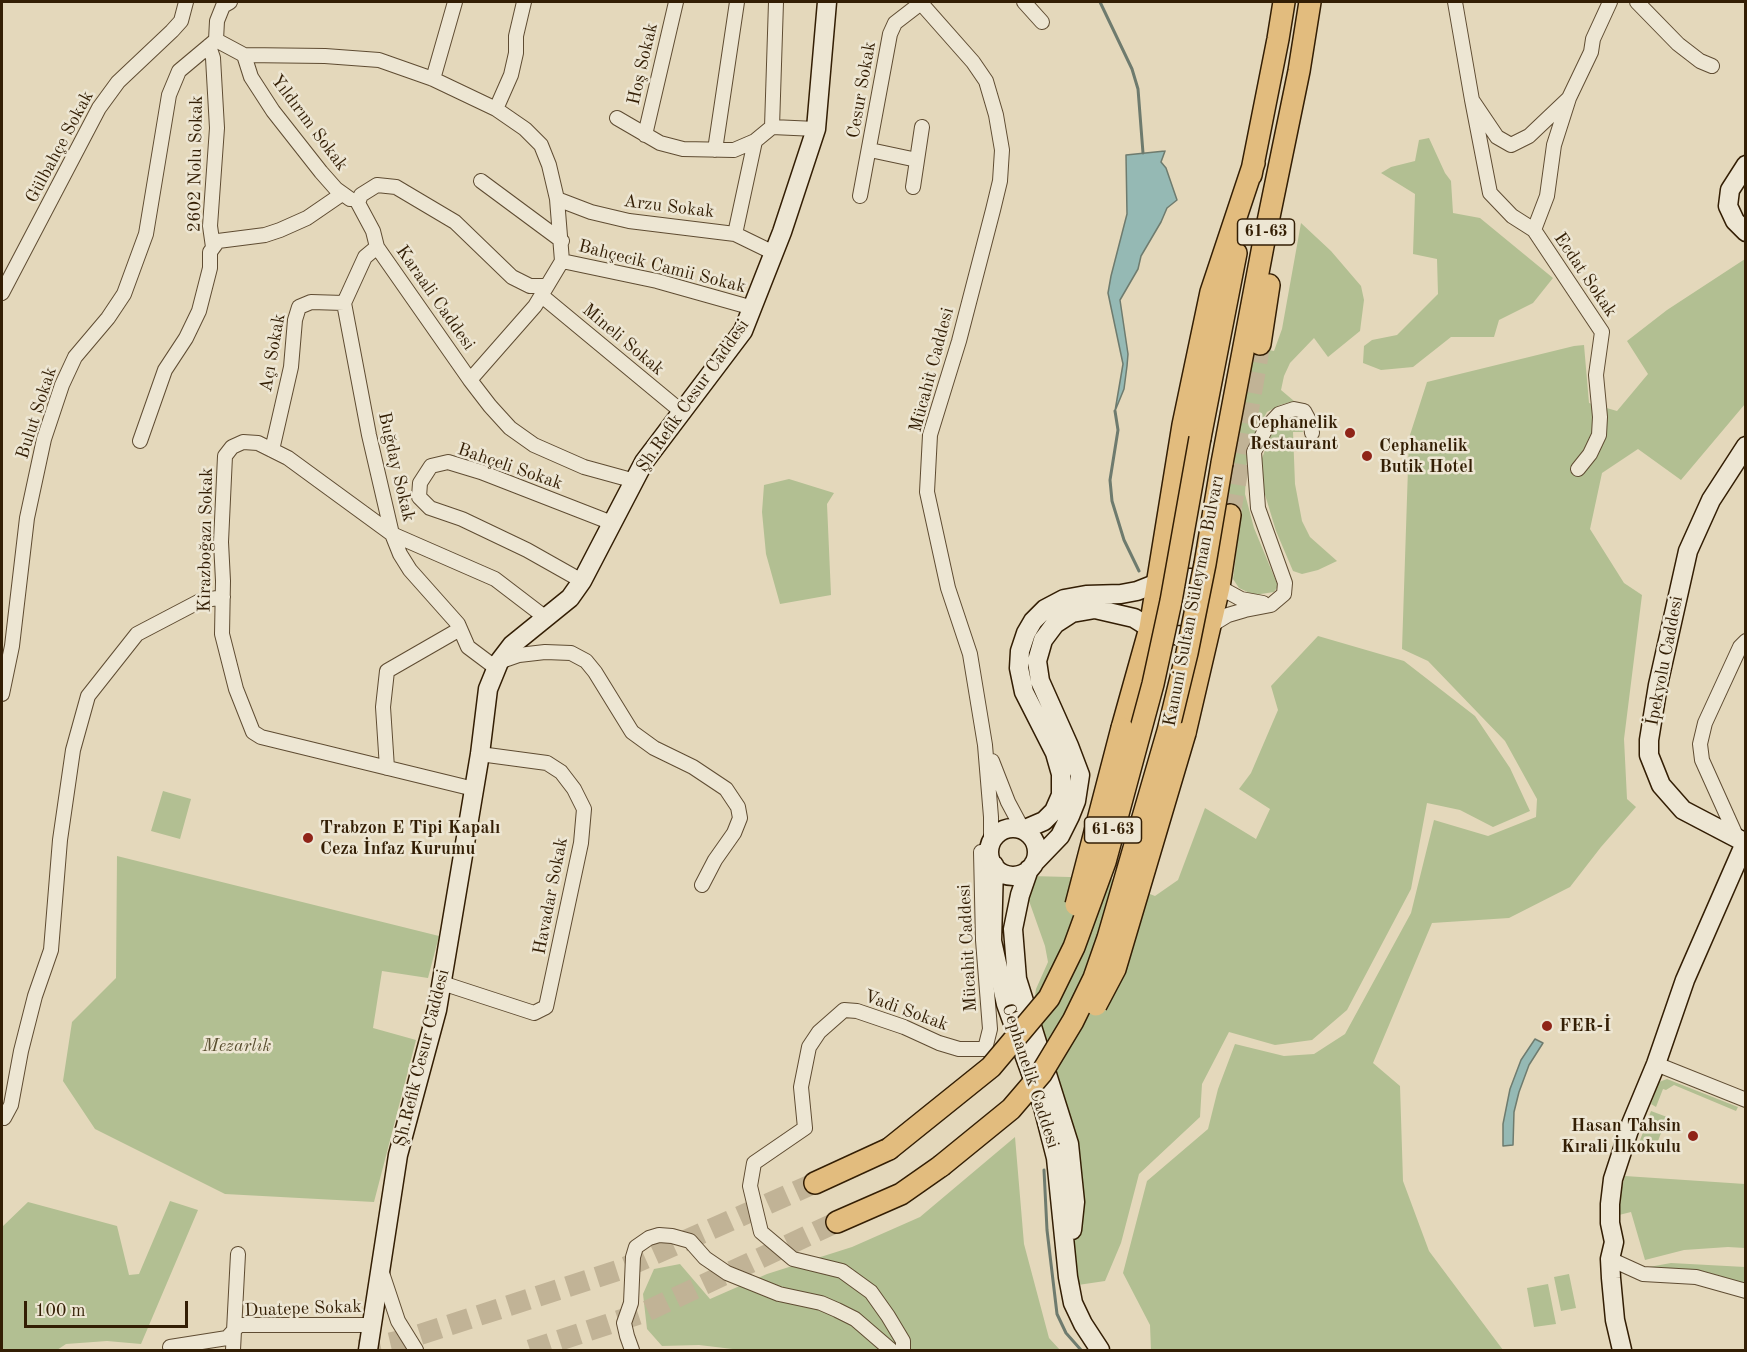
<!DOCTYPE html>
<meta charset="utf-8">
<style>
body{margin:0}
#map{position:relative;width:1747px;height:1352px;overflow:hidden;background:#e4d8bb;font-family:"Old Standard TT",serif}
canvas{display:block}
.frame{position:absolute;inset:0;border:3px solid #331e04;pointer-events:none}
.scale{position:absolute;left:24px;top:1301px;width:164px;height:27px;box-sizing:border-box;border:3px solid #331e04;border-top:0;padding-left:8px;font-size:18px;line-height:21px;white-space:nowrap;color:#331e04;-webkit-text-stroke:4px #ede6d3;paint-order:stroke}
</style>
<div id="map">
<canvas width="1747" height="1352"></canvas>
<div class="frame"></div>
<div class="scale">100 m</div>
</div>
<script>
const ctx = document.querySelector('canvas').getContext('2d');
ctx.lineJoin = 'round';
function fillPath(path, color) { ctx.fillStyle = color; ctx.fill(path, 'evenodd'); }
const toPath = rows => new Path2D(rows.map(r => 'M' + r).join(''));
function trace(path, color, width, dash) { ctx.strokeStyle = color; ctx.lineWidth = width; ctx.lineCap = dash ? 'butt' : 'round'; ctx.setLineDash(dash || []); ctx.stroke(path); }
function write(font, color, halo, rows, align = 'center') {
  ctx.font = font + ' "Old Standard TT",serif'; ctx.lineWidth = 5; ctx.setLineDash([]); ctx.textBaseline = 'middle'; ctx.strokeStyle = halo; ctx.fillStyle = color; for (const [text, x, y, turn = 0] of rows) {
    ctx.save(); ctx.translate(x, y); ctx.rotate((+turn || 0) * Math.PI / 180); ctx.textAlign = isNaN(turn) ? turn : align; if (halo) ctx.strokeText(text, 0, 0); ctx.fillText(text, 0, 0); ctx.restore();
  }
}
fillPath(toPath([
 [1429,138,1445,173,1451,181,1453,213,1480,218,1553,278,1533,303,1499,320,1494,337,1451,337,1413,367,1381,370,1363,363,1364,346,1372,340,1397,335,1438,294,1437,259,1413,254,1415,194,1381,173,1391,167,1415,161,1419,140],
 [1301,223,1331,251,1361,286,1364,300,1360,331,1328,357,1314,338,1290,363,1284,376,1281,390,1294,401,1280,405,1267,412,1253,437,1247,456,1245,494,1254,528,1278,586,1274,592,1254,595,1239,588,1233,579,1242,507,1225,503,1253,347,1274,351,1282,329],
 [1745,259,1745,404,1681,480,1638,449,1602,473,1590,529,1624,583,1642,595,1624,739,1627,799,1636,807,1601,847,1570,887,1509,918,1432,923,1373,1063,1400,1086,1403,1181,1429,1251,1503,1350,1151,1350,1150,1325,1123,1273,1147,1181,1208,1129,1218,1089,1235,1044,1284,1056,1314,1054,1345,1034,1411,913,1434,820,1488,836,1536,817,1537,799,1505,741,1428,661,1402,649,1409,438,1427,382,1574,346,1584,345,1589,403,1617,411,1648,374,1627,341,1667,310],
 [1289,417,1297,417,1301,423,1303,432,1293,432,1295,484,1302,521,1310,537,1337,561,1318,570,1302,574,1293,571,1276,531,1263,488,1261,461,1271,434,1279,423],
 [789,479,834,493,827,504,831,595,780,604,766,554,762,512,764,485],
 [1318,636,1404,661,1475,716,1510,768,1530,811,1493,827,1460,810,1427,803,1411,889,1347,1010,1312,1040,1275,1045,1229,1032,1202,1084,1200,1117,1139,1174,1121,1243,1105,1281,1078,1285,1030,1032,1036,989,1048,962,1045,946,1028,898,1030,876,1108,878,1155,896,1178,880,1205,808,1256,839,1270,809,1239,789,1251,773,1278,710,1271,686],
 [163,791,191,799,180,839,151,831],
 [117,856,439,936,428,978,382,971,373,1028,416,1040,374,1202,225,1194,95,1129,63,1081,72,1022,116,978],
 [1667,1079,1738,1107,1736,1111,1674,1085,1666,1090,1663,1089,1656,1107,1651,1104,1659,1082],
 [1651,1111,1667,1117,1655,1149,1639,1143],
 [1015,1137,1024,1244,1049,1338,1060,1350,741,1350,699,1345,662,1346,647,1329,643,1294,654,1269,680,1264,710,1299,767,1274,852,1247,920,1217],
 [1625,1176,1745,1184,1745,1248,1728,1247,1684,1250,1645,1260,1631,1212,1619,1215,1619,1199],
 [170,1201,198,1210,141,1344,107,1341,66,1344,57,1350,2,1350,2,1227,28,1202,117,1226,129,1275,139,1274],
 [1671,1263,1745,1267,1745,1284,1700,1270,1649,1267],
 [1569,1274,1576,1308,1561,1311,1554,1277],
 [1548,1284,1556,1324,1534,1327,1527,1288]
]), '#b2bf92');
const water = toPath([
 [1165,151,1161,162,1166,168,1177,200,1167,208,1161,222,1141,256,1138,269,1120,300,1128,354,1127,366,1124,389,1115,411,1123,364,1108,293,1111,276,1127,214,1126,155,1165,151],
 [1535,1039,1543,1043,1529,1065,1519,1092,1514,1112,1513,1145,1503,1146,1503,1124,1510,1089,1521,1060,1535,1039]
]);
fillPath(water, '#95b9b4');
trace(water, '#6e7b6e', 1.5);
trace(toPath([
 [1100,2,1132,69,1138,89,1143,153],
 [1115,411,1118,430,1110,480,1112,501,1124,540,1139,571],
 [1044,1170,1047,1230,1057,1314,1066,1333,1081,1350]
]), '#6e7b6e', 3);
trace(toPath([
 [1230,515,1260,344],
 [360,1350,403,1340,619,1270,815,1183],
 [530,1350,645,1312,837,1222]
]), '#c1b396', 21, [21, 10]);
const street = toPath([
 [230,2,223,6,217,21,216,40,244,55,325,56,379,60,433,79,496,109,525,129,541,145,549,165,557,199,562,261,535,306,470,380],
 [920,2,973,62,986,81,996,115,1002,150,1000,181,993,210,959,341,930,435,927,492,948,588,970,654,985,745,991,817,991,843],
 [1024,2,1042,22],
 [1455,2,1472,100,1497,137,1511,145,1529,136,1568,99],
 [1637,2,1678,44,1700,61,1712,66],
 [209,46,213,58,217,128,210,226,213,247],
 [244,55,251,77,273,111,321,172,336,189,350,199],
 [433,79,455,2],
 [1472,100,1490,193,1512,216,1534,230,1602,332,1596,375,1600,417,1599,435,1590,454,1578,469],
 [496,109,511,75,516,53,516,36,524,2],
 [617,118,660,143,683,149,734,150,755,141,772,127,816,129],
 [772,127,776,2],
 [645,135,676,2],
 [715,150,737,2],
 [870,150,917,160],
 [481,181,562,241],
 [913,187,922,127],
 [860,196,890,34,895,23,921,3],
 [557,199,591,212,629,221,735,234,774,253],
 [1534,230,1547,196,1554,145,1569,98,1591,52,1593,39,1610,2],
 [735,234,755,141],
 [377,247,365,257,344,303,369,435,392,534,400,554,410,570,458,624,468,647,496,668],
 [562,261,657,281,753,308],
 [547,286,530,286,512,277,455,222,396,187,377,185,361,195,358,203,373,231,377,247,470,380,490,406,510,428,534,445,584,467,635,481],
 [2,293,99,108,118,82,172,31,181,21,186,2],
 [542,296,682,412],
 [140,441,165,370,186,338,199,311,210,268,210,252,218,241,265,235,280,230,307,218,342,194],
 [272,450,291,367,295,320,299,307,311,302,344,303],
 [582,581,527,550,462,519,430,508,419,497,420,483,431,466,448,462,481,472,612,523],
 [1219,587,1241,599,1263,603],
 [1210,626,1228,615,1245,610,1271,605,1284,594,1285,583,1258,508,1254,452,1266,428,1279,414,1294,409,1304,411,1311,424,1312,433],
 [499,662,519,655,545,652,571,653,586,661,595,672,632,732,654,748,693,767,726,789,738,807,740,818,734,833,715,860,702,885],
 [2,694,12,646,27,518,44,439,62,385,75,357,108,318,124,294,146,234,169,95,179,71,216,40],
 [992,761,1008,802,1023,830],
 [387,768,383,707,387,671,460,629],
 [474,789,261,737,253,732,236,689,222,634,223,581,221,542,225,456,232,447,243,442,258,443,288,458,392,534,495,579,546,618],
 [1738,840,1702,760,1700,744,1705,723,1740,647,1746,641],
 [442,983,534,1013,546,1007,581,843,584,809,574,789,561,772,547,763,480,754],
 [1656,1064,1746,1100],
 [2,1117,4,1118,11,1105,21,1051,35,996,51,950,60,840,73,750,88,696,137,634,200,601,223,597],
 [1610,1259,1643,1274,1696,1277,1746,1291],
 [382,1273,398,1321,416,1350],
 [170,1347,227,1338,239,1325,372,1325],
 [233,1350,238,1254],
 [632,1350,627,1336,624,1323,631,1303,633,1257,636,1247,649,1238,659,1235,672,1236,690,1241,705,1258,727,1273,779,1294,821,1303,837,1310,855,1319,891,1350],
 [903,1350,903,1341,888,1316,871,1292,842,1271,793,1259,761,1232,750,1186,754,1163,805,1128,801,1087,809,1047,819,1032,844,1010,857,1011,904,1027,939,1043,959,1049,985,1049,990,1029,983,940,981,852,989,851]
]);
const secondary = toPath([
 [1746,165,1730,190,1728,206,1735,221,1746,232],
 [1746,446,1711,500,1688,551,1658,685,1649,740,1649,755,1661,785,1683,810,1746,843],
 '989 852a24 24 0 1 1 48 0a24 24 0 1 1-48 0Z',
 [1023,830,1044,821,1054,811,1061,795,1061,774,1055,753,1024,692,1019,668,1020,651,1026,633,1033,621,1045,609,1064,599,1086,595,1121,594,1137,591,1170,578,1191,578,1215,584],
 [1034,863,1060,836,1070,816,1076,801,1080,775,1069,746,1040,681,1037,661,1043,640,1055,624,1072,613,1095,609,1134,618,1150,628,1172,635,1196,636,1202,631],
 [994,865,992,941,1006,1004,1043,1107,1056,1158,1068,1277,1073,1303,1083,1324,1100,1350],
 [1029,869,1020,895,1013,929,1017,979,1069,1144,1075,1202,1072,1230],
 [368,1350,398,1155,437,1010,480,754,488,689,499,662,512,645,570,598,582,581,644,462,743,331,782,232,816,129,827,2],
 [1622,1350,1615,1320,1611,1278,1610,1259,1614,1242,1610,1223,1610,1204,1613,1179,1631,1124,1656,1064,1685,980,1745,843]
]);
const primary = toPath([
 [1251,175,1278,39,1284,2],
 [1260,344,1269,285],
 [1200,438,1236,253],
 [1222,463,1263,246,1299,71,1310,2],
 [1122,728,1150,628,1183,425,1211,292,1254,163],
 [1185,733,1219,587,1230,515],
 [815,1183,889,1149],
 [837,1222,901,1194,941,1166]
]);
trace(street, '#5f4c32', 16);
trace(secondary, '#331e04', 21);
trace(primary, '#331e04', 24);
trace(street, '#ede6d3', 14);
trace(secondary, '#ede6d3', 18);
trace(primary, '#e2bc7e', 21);
const primaryBridge = toPath([
 [1076,905,1122,728],
 [1096,1005,1115,969,1185,733],
 [889,1149,991,1067,1049,998,1074,947,1105,862,1153,684,1171,601,1200,438],
 [941,1166,1011,1109,1041,1074,1073,1021,1094,978,1108,938,1168,731,1187,653,1205,564,1222,463]
]);
trace(primaryBridge, '#331e04', 24, []);
trace(primaryBridge, '#e2bc7e', 21);
for (const [x, y, r, color] of [
 [1350,433,6,"#8f2418"],
 [1367,456,6,"#8f2418"],
 [308,838,6,"#8f2418"],
 [1547,1026,6,"#8f2418"],
 [1693,1136,6,"#8f2418"]
]) { const dot = new Path2D(); dot.arc(x, y, r, 0, 2 * Math.PI); ctx.fillStyle = color; ctx.fill(dot); trace(dot, '#ede6d3', 2); }
for (const [x, y, w] of [
 [1266,232,57],
 [1113,830,57]
]) { const box = new Path2D(); box.roundRect(x - w / 2, y - 13, w, 26, 4.5); ctx.fillStyle = '#ede6d3'; ctx.fill(box); trace(box, '#331e04', 1.5); }
write('bold 16px', '#331e04', null, [
 ["61-63",1266,232],
 ["61-63",1113,830]
]);
write('18px', '#331e04', '#ede6d3', [
 ["Hoş Sokak",643,64,-77],
 ["Cesur Sokak",862,90,-80],
 ["Yıldırım Sokak",309,123,53],
 ["Gülbahçe Sokak",60,147,-62],
 ["2602 Nolu Sokak",196,164,-89],
 ["Arzu Sokak",669,207,7],
 ["Bahçecik Camii Sokak",662,267,14],
 ["Ecdat Sokak",1585,275,56],
 ["Karaali Caddesi",435,298,55],
 ["Mineli Sokak",623,340,40],
 ["Açı Sokak",273,353,-80],
 ["Mücahit Caddesi",932,370,-75],
 ["Şh.Refik Cesur Caddesi",693,396,-55],
 ["Bulut Sokak",37,413,-72],
 ["Buğday Sokak",396,467,77],
 ["Bahçeli Sokak",510,467,19],
 ["Kirazboğazı Sokak",206,540,-89],
 ["Kanuni Sultan Süleyman Bulvarı",1194,601,-79],
 ["İpekyolu Caddesi",1665,661,-79],
 ["Havadar Sokak",551,896,-79],
 ["Mücahit Caddesi",968,948,-93],
 ["Vadi Sokak",906,1011,20],
 ["Şh.Refik Cesur Caddesi",422,1058,-76],
 ["Cephanelik Caddesi",1030,1076,72],
 ["Duatepe Sokak",303,1309,-2]
]);
write('bold 18px', '#331e04', '#ede6d3', [
 ["Cephanelik",1338,423,"right"],
 ["Restaurant",1338,444,"right"],
 ["Cephanelik",1379,446],
 ["Butik Hotel",1379,467],
 ["Trabzon E Tipi Kapalı",320,828],
 ["Ceza İnfaz Kurumu",320,849],
 ["FER-İ",1559,1026],
 ["Hasan Tahsin",1681,1126,"right"],
 ["Kırali İlkokulu",1681,1147,"right"]
], 'left');
write('italic 18px', '#594e2f', '#ede6d3', [
 ["Mezarlık",237,1046]
]);
</script>
